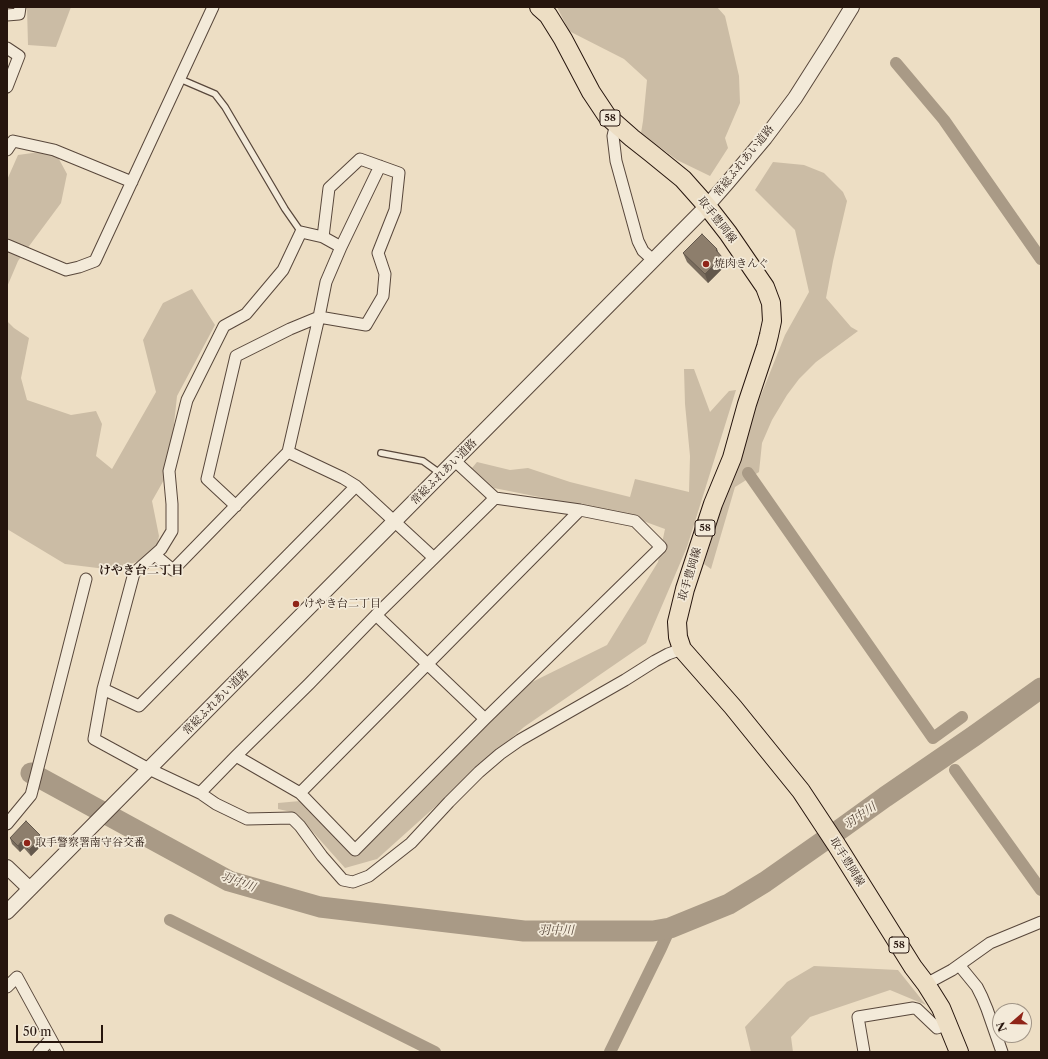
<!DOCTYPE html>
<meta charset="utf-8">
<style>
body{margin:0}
#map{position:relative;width:1048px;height:1059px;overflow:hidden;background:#eddec4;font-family:"Libre Caslon Text",serif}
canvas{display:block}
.frame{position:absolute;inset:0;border:8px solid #26150d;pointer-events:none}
.north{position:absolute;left:992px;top:1003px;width:40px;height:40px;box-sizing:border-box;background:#f3ead9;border:1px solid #a19587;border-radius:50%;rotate:250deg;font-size:11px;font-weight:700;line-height:16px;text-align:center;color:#26150d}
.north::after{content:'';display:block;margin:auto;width:14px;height:18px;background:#8f2418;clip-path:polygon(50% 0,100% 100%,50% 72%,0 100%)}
.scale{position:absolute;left:16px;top:1025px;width:87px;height:18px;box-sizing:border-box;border:2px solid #26150d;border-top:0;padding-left:5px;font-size:12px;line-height:14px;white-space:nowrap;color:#26150d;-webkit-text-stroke:3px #f3ead9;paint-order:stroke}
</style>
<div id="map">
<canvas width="1048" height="1059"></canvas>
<div class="frame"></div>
<div class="north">N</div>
<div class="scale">50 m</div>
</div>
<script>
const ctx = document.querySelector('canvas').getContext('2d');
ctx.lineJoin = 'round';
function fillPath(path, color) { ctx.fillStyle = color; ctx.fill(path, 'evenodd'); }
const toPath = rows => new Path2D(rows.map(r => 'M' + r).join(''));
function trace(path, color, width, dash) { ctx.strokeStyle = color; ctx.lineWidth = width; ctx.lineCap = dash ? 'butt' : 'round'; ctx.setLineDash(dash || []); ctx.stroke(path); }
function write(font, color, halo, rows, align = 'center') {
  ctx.font = font + ' "Libre Caslon Text","Noto Serif JP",serif'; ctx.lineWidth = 3.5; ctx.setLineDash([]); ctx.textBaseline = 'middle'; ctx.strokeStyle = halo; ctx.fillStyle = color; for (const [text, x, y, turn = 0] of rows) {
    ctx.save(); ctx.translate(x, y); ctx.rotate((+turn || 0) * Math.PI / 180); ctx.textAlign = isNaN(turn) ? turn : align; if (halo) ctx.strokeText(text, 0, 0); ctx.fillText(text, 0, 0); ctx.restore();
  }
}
fillPath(toPath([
 [27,7,71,7,56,47,28,45],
 [557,7,717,7,725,16,739,76,740,103,725,138,728,148,710,176,677,160,641,133,643,121,647,80,624,59,569,31],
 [54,150,67,174,61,203,18,261,7,287,7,180,18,155],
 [773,162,804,165,824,173,843,192,847,201,833,261,826,298,851,327,858,331,816,362,799,379,787,395,772,420,762,443,759,472,735,487,711,569,704,564,731,479,753,415,785,335,809,292,795,230,755,190],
 [192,289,215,325,177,396,169,471,152,501,159,536,155,555,114,570,65,564,7,529,7,321,14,328,29,338,21,378,27,400,71,415,96,411,102,424,96,456,112,469,156,392,143,340,163,303],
 [684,369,694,369,710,412,729,391,736,390,687,547,646,643,524,727,377,859,345,868,296,813,278,809,278,803,300,801,354,855,391,823,528,684,607,645,658,562,665,529,624,514,494,488,472,468,477,462,510,470,528,468,570,482,630,497,635,479,689,492,690,456,685,404],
 [814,966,898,970,926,1005,890,990,810,1017,791,1037,793,1052,751,1052,745,1027,787,982]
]), '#cbbca5');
trace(toPath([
 [896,63,944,120,1041,259],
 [748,473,933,738,962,717],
 [972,732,974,736],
 [945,755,945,756],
 [955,770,1041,890],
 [170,920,435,1052],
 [610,1052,661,948,670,928]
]), '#a99a86', 12);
trace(toPath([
 [31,773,229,881,320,907,524,931,653,931,670,928,729,904,765,882,842,828,885,797,974,736,1041,688]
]), '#a99a86', 21);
const service = toPath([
 [180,79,215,94,225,107,285,209,301,232],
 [381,453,423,461,441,474]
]);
const minor = toPath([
 [7,15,19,14,20,7],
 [7,48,19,56,7,87],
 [616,123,613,136,616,161,638,241,643,251,653,260],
 [7,150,13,141,54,150,132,182],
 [7,245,66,270,79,267,95,261,213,7],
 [341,247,323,237,301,232,283,270,246,314,224,326,187,400,169,471,172,504,172,531,161,549,134,573,103,689,94,739,149,769,200,793,216,804,247,819,292,818,300,826,322,856,343,880,353,882,369,876,411,843,449,802,479,772,500,754,520,740,625,680,655,661,668,654,682,649],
 [288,452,343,478,356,486,434,558],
 [236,506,207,479,236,356,290,329,319,317,366,325,383,296,385,274,378,253,395,210,399,173,360,159,329,188,323,237],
 [155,555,173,570,288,452,319,317,326,282,341,247,380,166],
 [376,615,485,719],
 [103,689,139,706,356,486],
 [236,756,300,793,355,850,485,719,661,547,635,521,580,510,495,498,455,461],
 [200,793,236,756,309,684,376,615,495,498],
 [300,793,580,510],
 [7,824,31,795,86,579],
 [959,965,977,987,982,997,987,1009,1002,1052],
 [926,984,952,970,990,943,1041,922],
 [7,987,17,977,58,1052],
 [39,1052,51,1039],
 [864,1052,858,1017,913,1008,917,1009,937,1028,948,1024]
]);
const tertiary = toPath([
 [7,867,30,889],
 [7,912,707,206,728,182,765,138,795,98,830,43,852,7]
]);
const primary = toPath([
 [539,7,548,15,563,39,591,92,607,116,632,138,651,153,683,179,707,206,728,233,765,287,771,303,772,321,769,335,766,347,747,404,732,458,713,504,685,589,677,622,678,637,682,649,733,707,801,791,836,844,913,967,926,984,941,1008,959,1052]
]);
trace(service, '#58473b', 8);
trace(minor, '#58473b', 13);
trace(tertiary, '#58473b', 16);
trace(primary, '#26150d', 20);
trace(service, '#f3ead9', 5.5);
trace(minor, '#f3ead9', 11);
trace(tertiary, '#f3ead9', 14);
trace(primary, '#eddec4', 18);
fillPath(toPath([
 [717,249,718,253,722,257,725,266,708,283,687,262,683,253],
 [10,838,42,841,39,844,40,847,31,856,24,848,20,852,12,844]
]), '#796c5d');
fillPath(toPath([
 [717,249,720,258,722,257,725,266,708,283,705,274],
 [40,835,42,841,39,844,40,847,31,856,29,850,36,839],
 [21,842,24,848,20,852,18,846]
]), '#63584c');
const building = toPath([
 [702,234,717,249,716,250,722,257,705,274,683,253,702,234],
 [26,821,40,835,36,839,38,841,29,850,21,842,18,846,10,838,26,821]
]);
fillPath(building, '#8d7e6c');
trace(building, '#63584c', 1);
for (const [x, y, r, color] of [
 [706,264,4,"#8f2418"],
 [296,604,4,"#8f2418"],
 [27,843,4,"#8f2418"]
]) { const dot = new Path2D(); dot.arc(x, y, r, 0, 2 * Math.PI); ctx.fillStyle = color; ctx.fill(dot); trace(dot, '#f3ead9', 1.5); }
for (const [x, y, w] of [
 [610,118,20],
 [705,528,20],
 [899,945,20]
]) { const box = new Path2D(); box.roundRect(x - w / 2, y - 8, w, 16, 3); ctx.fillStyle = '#f3ead9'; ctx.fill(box); trace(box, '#26150d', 1); }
write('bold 10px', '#26150d', null, [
 ["58",610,118],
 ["58",705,528],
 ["58",899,945]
]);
write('11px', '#26150d', '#f3ead9', [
 ["常総ふれあい道路",744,161,-51],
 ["取手豊岡線",717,220,52],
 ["常総ふれあい道路",444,472,-45],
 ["取手豊岡線",690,574,-73],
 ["常総ふれあい道路",216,702,-45],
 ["取手豊岡線",847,862,58]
]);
write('11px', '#26150d', '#f3ead9', [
 ["焼肉きんぐ",714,264],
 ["けやき台二丁目",304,604],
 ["取手警察署南守谷交番",35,843]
], 'left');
write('bold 12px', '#26150d', '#f3ead9', [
 ["けやき台二丁目",141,571]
]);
write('italic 12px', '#5a4a3d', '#f3ead9', [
 ["羽中川",860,816,-35],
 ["羽中川",238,882,20],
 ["羽中川",556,931]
]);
</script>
